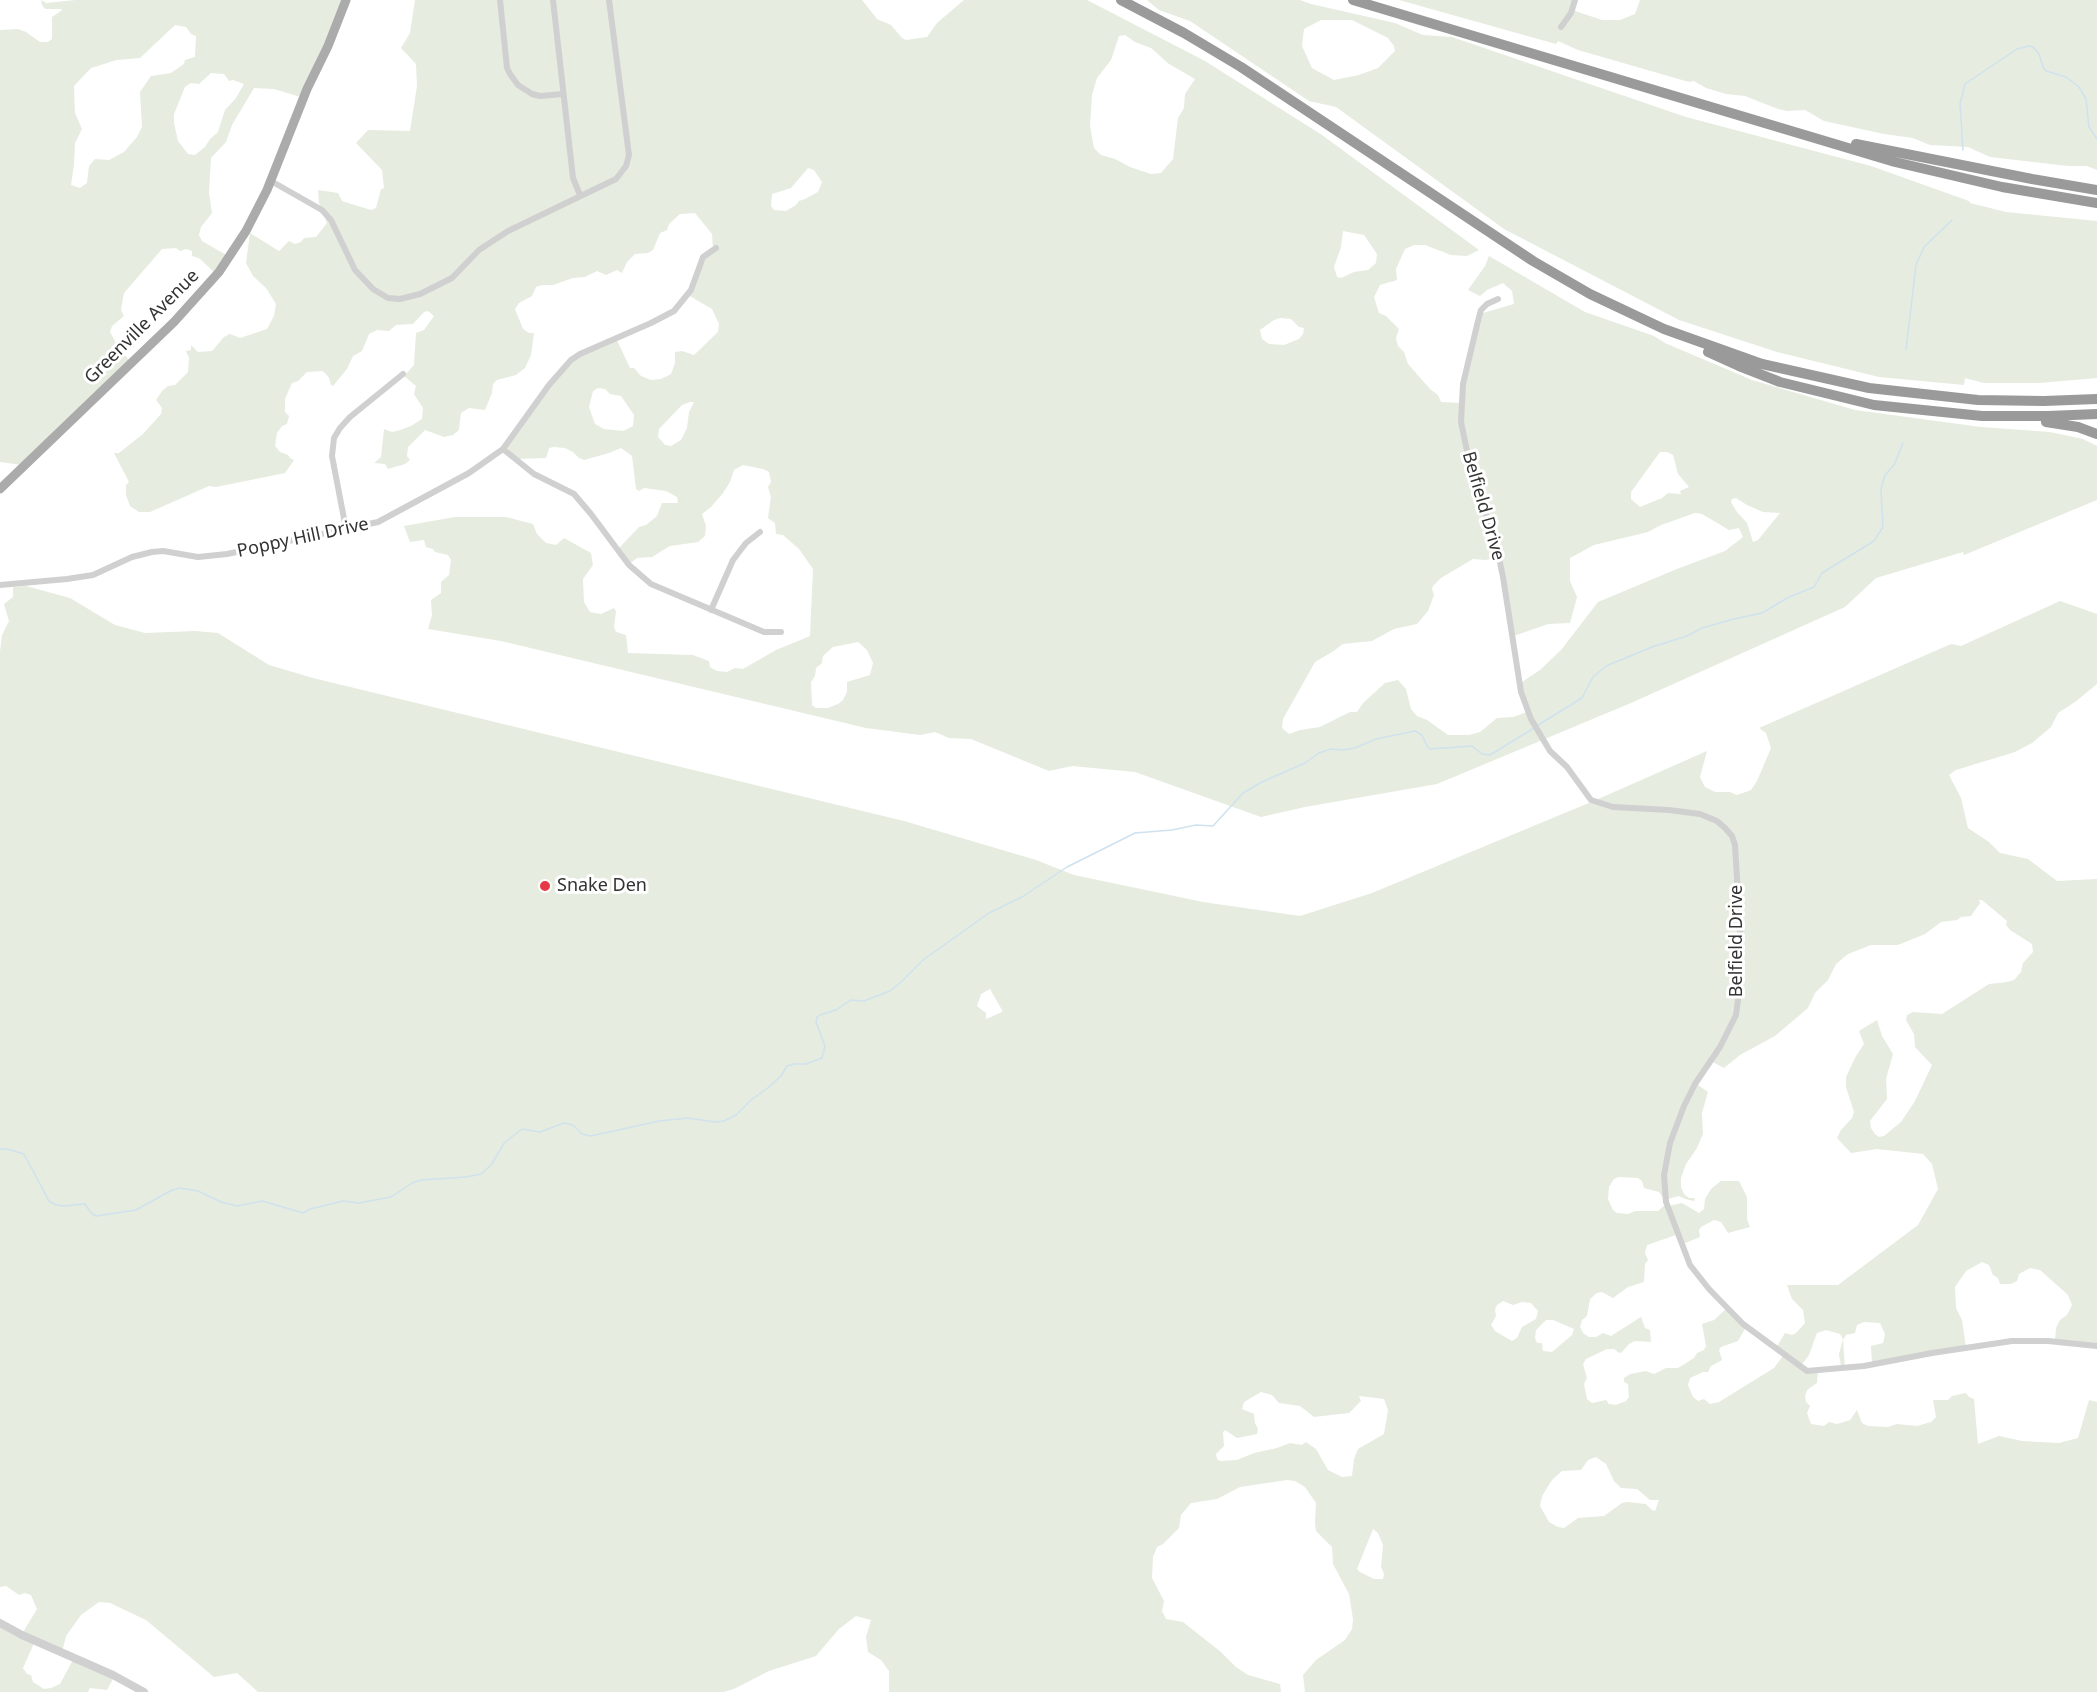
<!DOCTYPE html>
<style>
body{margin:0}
canvas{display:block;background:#fff}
</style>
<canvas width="2097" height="1692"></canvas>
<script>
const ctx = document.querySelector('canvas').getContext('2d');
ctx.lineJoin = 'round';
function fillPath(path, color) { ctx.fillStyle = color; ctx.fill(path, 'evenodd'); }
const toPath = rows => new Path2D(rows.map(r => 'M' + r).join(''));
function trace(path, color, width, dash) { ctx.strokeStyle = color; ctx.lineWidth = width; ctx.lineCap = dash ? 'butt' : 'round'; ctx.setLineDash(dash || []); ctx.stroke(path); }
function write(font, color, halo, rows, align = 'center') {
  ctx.font = font + ' "Noto Sans",sans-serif'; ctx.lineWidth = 6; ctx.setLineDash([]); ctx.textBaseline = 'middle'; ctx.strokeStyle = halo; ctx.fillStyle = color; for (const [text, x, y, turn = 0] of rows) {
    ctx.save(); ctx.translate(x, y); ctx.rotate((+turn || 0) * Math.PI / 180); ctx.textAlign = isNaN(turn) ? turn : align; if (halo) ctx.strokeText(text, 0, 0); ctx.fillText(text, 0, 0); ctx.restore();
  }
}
fillPath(toPath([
 [41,0,46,3,76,0,351,0,307,99,274,89,254,88,232,125,226,142,211,158,209,193,212,213,201,227,199,235,202,241,228,256,216,274,199,258,192,256,192,251,186,249,180,251,176,248,162,249,124,293,121,310,124,316,112,326,110,332,120,350,130,361,22,465,0,462,0,30,18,29,26,32,40,42,48,42,52,39,52,17,61,11,62,9,45,9,42,5],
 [175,25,186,27,191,34,196,36,195,57,185,60,184,64,171,73,151,76,140,92,142,127,137,137,124,152,109,160,95,159,89,166,87,183,80,188,71,185,74,165,75,143,82,129,75,113,74,86,91,68,117,60,140,58],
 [211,73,224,74,229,81,233,80,244,84,236,98,225,110,218,132,210,139,205,147,195,155,188,154,178,141,174,123,174,114,185,87,191,83,199,84],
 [415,0,862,0,877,19,891,25,902,38,906,40,927,37,937,23,964,0,1087,0,1205,61,1322,135,1479,250,1467,256,1451,255,1425,245,1414,245,1405,249,1396,269,1397,280,1380,285,1374,297,1379,313,1386,316,1399,329,1396,338,1398,346,1404,352,1408,364,1430,389,1438,395,1441,402,1460,403,1483,313,1514,304,1512,291,1503,283,1487,290,1480,296,1468,290,1485,266,1489,256,1585,312,1654,336,1665,343,1752,380,1855,410,1981,427,2050,432,2083,439,2097,446,2097,500,1964,555,1963,552,1876,578,1845,607,1631,703,1437,784,1305,807,1261,817,1135,772,1072,766,1049,771,971,739,949,738,935,732,920,735,866,728,501,641,428,629,432,615,431,600,441,593,441,582,449,575,451,560,448,555,435,552,433,549,426,547,424,540,410,542,404,526,455,517,506,517,533,524,537,534,546,543,556,545,564,538,591,553,593,565,583,579,584,602,590,612,601,614,614,608,616,611,614,627,616,632,626,635,628,653,693,655,709,661,710,667,717,671,727,672,735,668,743,669,776,650,810,636,813,569,799,549,783,535,776,534,775,523,768,518,771,497,768,487,771,482,769,472,763,469,743,465,734,470,730,482,723,493,711,507,702,514,706,526,705,536,698,542,670,546,652,557,637,558,628,565,618,549,639,527,646,525,657,516,662,503,678,503,677,497,666,491,644,488,639,491,636,489,632,456,621,448,609,453,584,460,579,458,573,452,565,448,554,447,549,448,546,458,516,459,507,448,563,370,583,354,616,338,630,368,634,368,641,376,651,380,661,379,671,374,675,363,675,352,682,351,694,355,718,332,719,324,712,309,688,295,704,255,713,250,712,234,695,213,680,214,669,224,667,230,660,233,653,250,648,253,635,254,627,262,622,273,617,270,606,275,597,271,585,277,573,278,553,285,542,285,536,287,532,296,519,303,515,309,523,329,529,333,534,333,531,355,525,368,516,375,497,380,493,384,492,393,485,410,469,408,461,413,459,430,453,435,444,437,425,430,408,447,407,456,410,460,405,464,388,469,385,464,374,463,381,457,384,429,392,432,397,431,411,426,422,419,423,408,414,394,416,386,404,376,414,365,416,333,424,330,434,316,428,311,424,312,413,324,396,325,389,331,377,330,369,334,362,351,353,356,347,369,333,386,331,385,329,378,325,373,322,371,307,372,298,381,292,383,285,399,285,412,289,416,287,424,282,426,277,433,275,446,280,452,288,455,290,458,294,460,285,473,216,487,209,486,150,512,139,512,130,506,126,495,126,485,129,482,114,453,119,453,143,434,161,414,162,408,156,400,162,391,168,386,175,385,188,372,189,358,186,351,191,350,191,345,198,352,212,351,224,337,230,334,240,338,267,329,274,316,276,304,266,288,253,276,246,263,250,233,279,251,289,241,295,244,301,242,304,238,316,237,327,223,319,203,318,190,338,193,342,201,371,210,376,208,381,189,384,188,382,170,356,143,368,130,410,131,417,86,416,64,401,48,410,33],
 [1125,35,1135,42,1151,48,1169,64,1195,79,1185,94,1184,108,1178,118,1173,159,1161,173,1151,174,1130,167,1115,159,1101,155,1094,148,1090,126,1092,95,1097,78,1111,60,1119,36],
 [808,168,814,170,822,182,818,192,805,199,799,201,796,205,786,211,774,210,771,206,772,194,791,188],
 [1343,231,1364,235,1377,254,1376,263,1368,270,1354,272,1341,278,1337,277,1334,267,1341,247],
 [1280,318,1291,319,1299,327,1304,328,1303,334,1299,339,1284,345,1269,344,1262,339,1260,330,1274,320],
 [598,388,605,389,610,394,621,396,634,415,633,426,623,431,604,429,595,424,589,407,593,391],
 [690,402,694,402,689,412,687,428,681,440,671,446,665,445,658,437,659,429,682,405],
 [1660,452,1667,452,1673,455,1678,474,1689,487,1680,491,1681,494,1668,493,1662,498,1640,507,1631,499,1631,492],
 [1736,498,1747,505,1763,512,1780,513,1758,540,1753,542,1747,523,1737,512,1731,502,1732,499],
 [1695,513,1702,514,1729,530,1739,528,1743,537,1725,551,1677,569,1598,602,1561,650,1540,670,1519,684,1527,712,1513,717,1497,718,1480,732,1469,735,1448,735,1427,720,1417,716,1411,709,1406,689,1398,680,1385,683,1363,703,1357,712,1350,712,1320,727,1300,730,1289,734,1282,728,1283,719,1315,662,1332,652,1343,644,1372,641,1394,629,1417,624,1428,611,1434,595,1432,589,1433,586,1441,578,1473,559,1486,560,1498,557,1511,637,1548,624,1570,623,1577,597,1570,581,1570,558,1594,545,1648,532,1661,525],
 [858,642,867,650,873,663,870,675,847,682,847,692,843,700,838,704,828,708,816,708,812,705,811,682,815,676,816,668,822,663,823,656,833,647],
 [1147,0,1300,0,1311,4,1395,23,1423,35,1452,37,1686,117,1871,166,1969,201,1970,203,2006,212,2097,221,2097,378,2039,383,1984,383,1965,378,1964,385,1879,377,1777,352,1679,320,1504,229,1336,107,1309,101,1190,21,1159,10],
 [1321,20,1352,20,1388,38,1394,46,1395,51,1378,68,1359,75,1334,80,1312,68,1302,46,1304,29],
 [1399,0,1575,0,1572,10,1602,20,1620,20,1635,14,1640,0,2097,0,2097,170,2087,166,2068,166,1990,157,1968,147,1930,145,1913,138,1884,134,1824,121,1805,110,1787,111,1778,109,1745,96,1726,94,1706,88,1694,81,1689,82,1578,50,1558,41,1556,44],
 [26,586,70,598,115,625,145,633,195,631,218,633,269,665,313,678,904,821,1036,860,1074,875,1203,902,1300,916,1372,893,1596,800,1707,751,1700,777,1705,787,1715,792,1730,792,1737,795,1743,793,1751,790,1757,781,1771,748,1766,733,1759,728,1951,644,1961,646,2060,601,2097,614,2097,684,2075,702,2058,713,2051,727,2032,743,2015,752,1956,770,1949,775,1961,798,1968,828,1989,842,2000,853,2028,859,2057,881,2097,879,2097,1345,2055,1341,2056,1328,2060,1320,2067,1315,2072,1305,2068,1295,2040,1270,2030,1268,2019,1274,2017,1281,2011,1284,2000,1284,1998,1278,1993,1275,1989,1265,1982,1262,1966,1271,1955,1287,1956,1308,1962,1320,1966,1347,1872,1363,1871,1346,1883,1343,1885,1334,1880,1323,1864,1322,1857,1325,1855,1333,1846,1335,1843,1340,1845,1368,1841,1367,1839,1354,1843,1339,1840,1334,1826,1330,1817,1333,1809,1355,1800,1367,1818,1372,1817,1383,1807,1390,1805,1396,1806,1402,1810,1406,1807,1413,1811,1424,1824,1426,1829,1422,1837,1424,1850,1420,1857,1410,1862,1423,1868,1426,1888,1427,1897,1424,1917,1426,1931,1422,1936,1417,1933,1400,1948,1400,1952,1396,1966,1393,1969,1397,1974,1399,1978,1444,1999,1436,2022,1441,2059,1443,2078,1438,2089,1400,2097,1402,2097,1692,1305,1692,1303,1675,1316,1660,1345,1640,1352,1629,1353,1619,1349,1594,1333,1564,1332,1547,1316,1531,1315,1523,1316,1503,1305,1487,1295,1481,1287,1480,1240,1487,1217,1499,1191,1503,1181,1515,1179,1528,1163,1544,1157,1547,1153,1557,1152,1578,1164,1601,1162,1611,1166,1619,1183,1622,1221,1652,1236,1667,1248,1675,1280,1684,1281,1692,889,1692,889,1671,881,1660,868,1652,866,1637,871,1620,856,1616,839,1629,816,1656,769,1671,734,1689,723,1692,258,1692,237,1673,214,1677,146,1620,110,1603,99,1602,81,1615,66,1636,62,1652,35,1641,23,1668,27,1674,31,1675,33,1682,44,1689,51,1688,60,1684,74,1658,113,1679,107,1690,90,1688,88,1692,0,1692,0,1623,22,1634,37,1609,31,1595,25,1593,19,1595,6,1586,0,1587,0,652,2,635,9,621,4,604,13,597,13,587],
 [1979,900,1982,900,2007,921,2006,925,2010,930,2032,944,2033,952,2023,963,2021,972,2014,980,2007,982,1989,984,1942,1014,1913,1012,1907,1015,1906,1020,1914,1034,1915,1047,1932,1065,1915,1101,1901,1122,1884,1136,1879,1137,1875,1134,1871,1128,1870,1121,1887,1099,1886,1079,1893,1054,1882,1036,1877,1020,1859,1031,1864,1044,1856,1056,1846,1077,1846,1087,1854,1112,1852,1118,1841,1130,1837,1138,1851,1153,1877,1149,1923,1154,1932,1164,1938,1189,1918,1225,1838,1285,1787,1285,1792,1299,1803,1310,1805,1323,1796,1333,1792,1335,1785,1333,1776,1348,1783,1356,1774,1368,1719,1402,1710,1404,1704,1399,1698,1401,1693,1397,1688,1385,1690,1378,1703,1372,1708,1372,1711,1366,1722,1360,1719,1350,1721,1347,1738,1341,1746,1327,1726,1309,1714,1320,1702,1324,1706,1346,1704,1350,1697,1353,1694,1358,1678,1368,1666,1368,1654,1374,1646,1371,1630,1374,1624,1378,1624,1382,1628,1384,1629,1397,1626,1401,1616,1405,1609,1404,1606,1400,1592,1403,1587,1399,1584,1384,1587,1378,1583,1364,1586,1359,1607,1349,1614,1349,1619,1353,1622,1352,1629,1344,1635,1341,1651,1342,1650,1330,1645,1328,1641,1317,1611,1336,1603,1333,1596,1337,1589,1337,1583,1333,1580,1327,1582,1320,1587,1316,1590,1299,1597,1293,1602,1292,1613,1298,1628,1287,1644,1282,1645,1264,1648,1260,1645,1253,1647,1245,1676,1235,1683,1244,1700,1237,1699,1230,1701,1227,1714,1220,1721,1222,1728,1233,1750,1227,1747,1219,1747,1197,1739,1181,1721,1181,1711,1189,1705,1199,1704,1209,1699,1213,1682,1203,1668,1206,1668,1199,1679,1196,1685,1199,1694,1201,1695,1198,1689,1198,1684,1194,1681,1187,1681,1178,1686,1164,1697,1148,1703,1134,1702,1113,1708,1092,1695,1083,1711,1061,1724,1068,1740,1055,1775,1036,1808,1008,1815,993,1828,980,1836,964,1848,954,1871,945,1898,945,1925,934,1941,922,1957,920,1961,917,1971,916,1980,903],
 [990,989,1002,1010,1002,1012,986,1019,986,1013,977,1006,981,994],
 [1619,1177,1638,1178,1642,1181,1644,1188,1659,1192,1667,1203,1658,1211,1635,1211,1628,1214,1617,1213,1613,1210,1608,1199,1609,1187,1614,1179],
 [1503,1301,1513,1305,1522,1302,1531,1303,1538,1311,1536,1319,1522,1327,1517,1338,1512,1341,1495,1331,1491,1325,1496,1316,1495,1310,1497,1305],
 [1546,1320,1553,1320,1574,1329,1572,1335,1552,1352,1543,1351,1542,1343,1537,1343,1535,1338,1536,1330],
 [1261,1392,1272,1395,1279,1403,1300,1406,1314,1417,1349,1413,1361,1401,1359,1396,1384,1399,1388,1410,1384,1434,1358,1449,1354,1459,1352,1476,1342,1477,1328,1470,1316,1449,1306,1442,1302,1445,1290,1443,1277,1448,1254,1453,1237,1460,1220,1461,1217,1459,1216,1454,1224,1446,1223,1432,1225,1430,1237,1438,1257,1434,1258,1429,1255,1423,1254,1414,1242,1409,1244,1402],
 [1596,1457,1606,1464,1614,1481,1621,1488,1637,1489,1650,1500,1659,1500,1655,1511,1652,1510,1646,1504,1627,1502,1622,1503,1604,1516,1578,1518,1564,1528,1558,1527,1549,1522,1540,1506,1542,1496,1552,1480,1562,1471,1581,1470,1588,1460],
 [1373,1529,1378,1533,1383,1545,1381,1567,1384,1574,1383,1579,1374,1579,1360,1572,1357,1569]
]), '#e6ecdf');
trace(toPath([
 [1963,150,1960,104,1965,84,2017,49,2029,46,2033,47,2039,54,2043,67,2046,71,2066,77,2079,87,2086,99,2089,127,2097,139],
 [1906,350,1916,265,1924,247,1952,220],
 [1538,725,1582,698,1593,677,1606,666,1652,647,1687,636,1702,628,1734,619,1762,613,1789,597,1814,587,1822,573,1874,541,1883,527,1881,489,1885,475,1894,465,1903,443],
 [0,1149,7,1149,24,1154,49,1201,56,1205,64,1206,85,1204,91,1213,96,1216,136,1210,172,1190,180,1188,198,1191,221,1202,237,1206,262,1201,303,1213,310,1209,343,1201,359,1203,391,1197,412,1183,421,1180,466,1177,481,1174,491,1165,505,1142,522,1129,540,1132,564,1123,573,1125,582,1134,591,1136,659,1121,688,1118,715,1122,724,1121,736,1115,751,1100,769,1087,781,1076,787,1066,794,1064,806,1064,822,1058,825,1046,816,1022,817,1017,820,1015,836,1010,851,1000,864,1001,890,991,900,983,923,960,989,913,1022,897,1067,867,1135,833,1172,830,1196,825,1213,826,1243,793,1262,782,1305,763,1319,753,1331,749,1343,750,1355,748,1376,739,1415,731,1422,735,1427,746,1430,749,1472,746,1482,754,1490,755,1534,728]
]), '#cfe2ee', 1.5);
trace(toPath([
 [500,0,507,68,510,74,518,85,532,94,540,96,563,94],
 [553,0,573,178,580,195],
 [1561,27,1571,13,1575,0],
 [271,181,322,210,331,220,355,270,373,289,388,298,400,299,420,294,452,278,479,250,508,231,616,179,626,166,629,155,609,0],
 [1498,299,1487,304,1481,310,1478,321,1463,384,1461,422,1473,480,1495,539,1503,577,1521,692,1531,719,1550,751,1567,767,1591,800,1613,807,1669,810,1700,814,1717,821,1725,828,1732,836,1735,845,1740,929,1738,1000,1736,1015,1720,1047,1695,1084,1684,1106,1670,1143,1664,1175,1666,1202,1690,1265,1709,1289,1743,1324,1807,1371,1864,1366,1932,1353,2012,1341,2048,1341,2097,1346],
 [503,449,534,474,574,494,591,514,629,565,651,584,764,632,781,632],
 [346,529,332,456,334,438,340,428,350,417,403,374],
 [0,585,67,579,93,575,132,557,152,552,163,551,198,557,227,554,378,522,469,473,503,449,549,385,571,360,580,354,651,323,674,311,691,290,703,257,716,248],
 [711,610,733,560,746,543,760,532]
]), '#d0d0d0', 6);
trace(toPath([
 [0,1623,22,1635,113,1675,144,1692]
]), '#d0d0d0', 8);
trace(toPath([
 [0,489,174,322,219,272,246,231,267,190,307,89,328,46,346,0]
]), '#ababab', 9);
trace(toPath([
 [1121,0,1184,33,1241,67,1533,261,1590,294,1664,329,1762,364,1869,388,1978,400,2044,401,2097,399],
 [1353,0,1895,162,2002,187,2097,203],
 [1856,144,2032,179,2097,190],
 [1708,352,1739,366,1780,382,1874,405,1982,416,2048,416,2097,414],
 [2046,422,2078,427,2097,434]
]), '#9a9a9a', 10);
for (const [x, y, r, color] of [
 [545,886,6,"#e63946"]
]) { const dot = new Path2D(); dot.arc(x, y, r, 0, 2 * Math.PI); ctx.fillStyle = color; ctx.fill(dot); trace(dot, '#fff', 2); }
write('18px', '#333', '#fff', [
 ["Greenville Avenue",142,327,-45],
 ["Belfield Drive",1483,506,74],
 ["Poppy Hill Drive",303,538,-12],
 ["Belfield Drive",1737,941,-90]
]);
write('18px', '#333', '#fff', [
 ["Snake Den",557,886]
], 'left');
</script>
